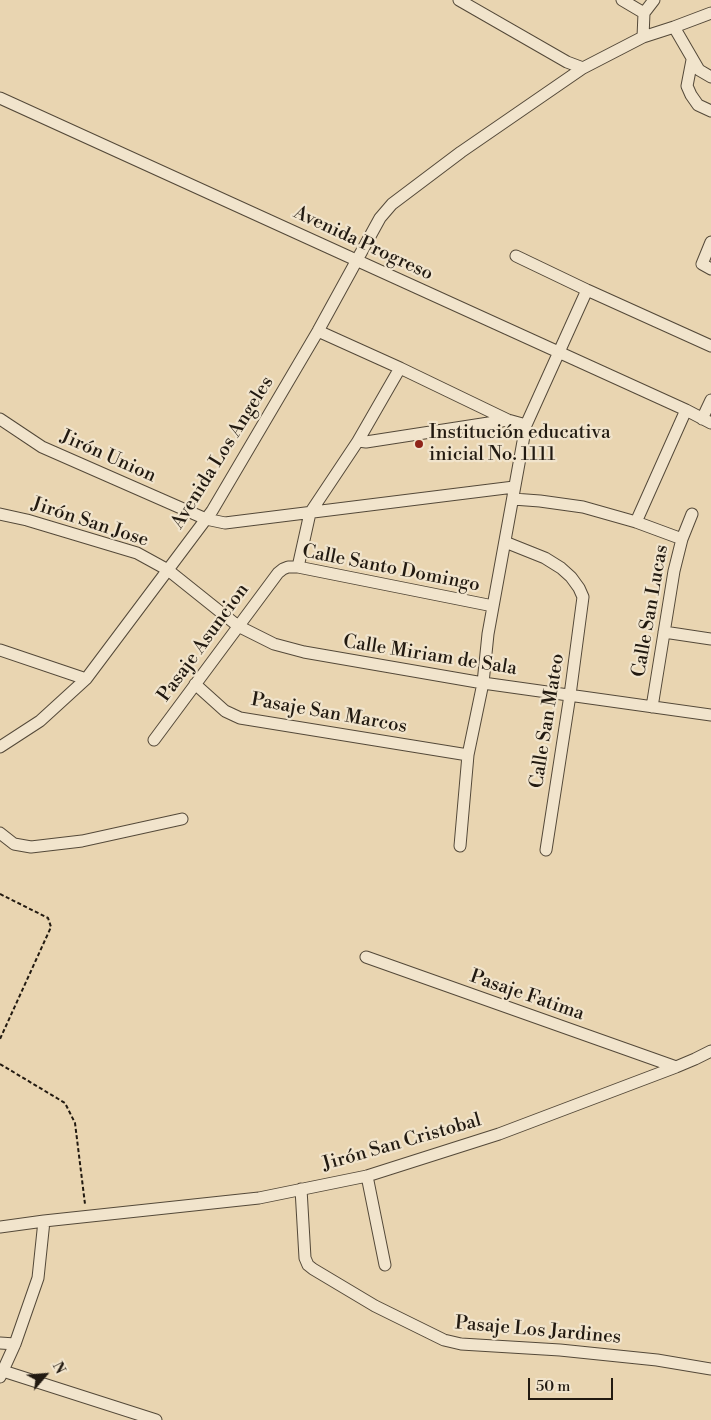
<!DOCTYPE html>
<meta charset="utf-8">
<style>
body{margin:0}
#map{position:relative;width:711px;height:1420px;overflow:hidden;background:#e9d5b1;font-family:"Libre Bodoni",serif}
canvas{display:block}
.north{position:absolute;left:20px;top:1350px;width:50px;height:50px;-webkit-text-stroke:4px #f1e4cc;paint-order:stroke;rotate:63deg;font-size:14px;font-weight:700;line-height:20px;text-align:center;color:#221a11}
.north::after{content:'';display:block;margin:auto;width:18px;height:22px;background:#221a11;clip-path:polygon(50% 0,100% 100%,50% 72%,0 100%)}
.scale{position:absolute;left:528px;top:1378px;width:85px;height:22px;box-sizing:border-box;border:2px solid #221a11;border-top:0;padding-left:6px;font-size:15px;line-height:18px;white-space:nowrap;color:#221a11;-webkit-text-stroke:4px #f1e4cc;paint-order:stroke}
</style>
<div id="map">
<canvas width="711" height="1420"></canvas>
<div class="north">N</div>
<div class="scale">50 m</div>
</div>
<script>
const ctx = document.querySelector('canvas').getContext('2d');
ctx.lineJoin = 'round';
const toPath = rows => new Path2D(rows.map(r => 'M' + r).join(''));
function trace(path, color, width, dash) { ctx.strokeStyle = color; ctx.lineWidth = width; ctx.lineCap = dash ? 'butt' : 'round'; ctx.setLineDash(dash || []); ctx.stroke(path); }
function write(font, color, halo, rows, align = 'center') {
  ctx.font = font + ' "Libre Bodoni",serif'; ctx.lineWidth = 4.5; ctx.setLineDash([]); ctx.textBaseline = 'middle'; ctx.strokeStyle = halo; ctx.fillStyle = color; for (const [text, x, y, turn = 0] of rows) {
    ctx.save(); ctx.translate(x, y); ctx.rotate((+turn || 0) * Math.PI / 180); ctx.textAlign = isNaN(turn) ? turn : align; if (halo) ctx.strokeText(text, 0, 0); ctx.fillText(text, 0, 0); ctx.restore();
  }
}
const minor = toPath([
 [459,0,567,62,583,68],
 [622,0,644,13,643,37],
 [644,13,654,0],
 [674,27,699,70,711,77],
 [692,60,687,86,691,95,698,105,711,111],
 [0,98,356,260,686,410,711,423],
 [711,242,702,264,711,269],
 [516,256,587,290,711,346],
 [318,331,400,368,508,420,526,425],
 [0,419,42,447,206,519,225,523,514,487],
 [702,419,711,400],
 [358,441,366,442,508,420],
 [513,499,540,501,583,507,636,522,682,539,674,571,652,707],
 [0,514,27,520,137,553,168,570,238,626,274,644,304,652,483,683,711,715],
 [636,522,686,410],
 [682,539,692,514],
 [505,542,545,558,561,568,571,577,579,588,583,597,570,695,546,850],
 [298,567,310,513,358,441,400,368],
 [664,632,711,639],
 [0,650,86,679],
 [195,684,225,711,240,718,468,755],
 [154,740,278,573,283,569,288,567,298,567,493,606],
 [0,747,40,721,86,679,212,511,318,331,380,218,392,204,461,152,583,68,643,37,674,27,711,13],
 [0,833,14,844,31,847,82,841,182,819],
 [460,846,468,755,483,683,488,634,526,425,587,290],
 [366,957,676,1067],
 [367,1176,385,1265],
 [301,1189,305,1258,308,1265,313,1269,375,1306,444,1340,461,1344,560,1350,657,1360,711,1369],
 [0,1227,44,1221,259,1198,367,1176,499,1134,676,1067,695,1059,711,1051],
 [0,1343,15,1344],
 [3,1371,156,1420],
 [0,1377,15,1344,38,1278,44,1221]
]);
trace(minor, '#544939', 13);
trace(toPath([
 [0,894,48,918,51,927,0,1039],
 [0,1064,65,1103,75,1123,85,1204]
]), '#221a11', 2, [4, 2.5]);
trace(minor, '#f1e4cc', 11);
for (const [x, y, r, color] of [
 [419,444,5,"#8f2418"]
]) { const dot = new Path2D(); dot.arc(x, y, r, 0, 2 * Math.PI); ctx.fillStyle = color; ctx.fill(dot); trace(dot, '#f1e4cc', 2); }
write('19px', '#221a11', '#f1e4cc', [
 ["Avenida Progreso",363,244,25],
 ["Avenida Los Angeles",223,453,-58],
 ["Jirón Union",108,457,24],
 ["Jirón San Jose",90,523,18],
 ["Calle Santo Domingo",391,569,11],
 ["Calle San Lucas",651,611,-80],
 ["Pasaje Asuncion",204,643,-54],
 ["Calle Miriam de Sala",430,656,9],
 ["Pasaje San Marcos",329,714,10],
 ["Calle San Mateo",548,721,-81],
 ["Pasaje Fatima",527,996,19],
 ["Jirón San Cristobal",402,1143,-16],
 ["Pasaje Los Jardines",538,1331,5]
]);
write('19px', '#221a11', '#f1e4cc', [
 ["Institución educativa",429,433],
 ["inicial No. 1111",429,455]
], 'left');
</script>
